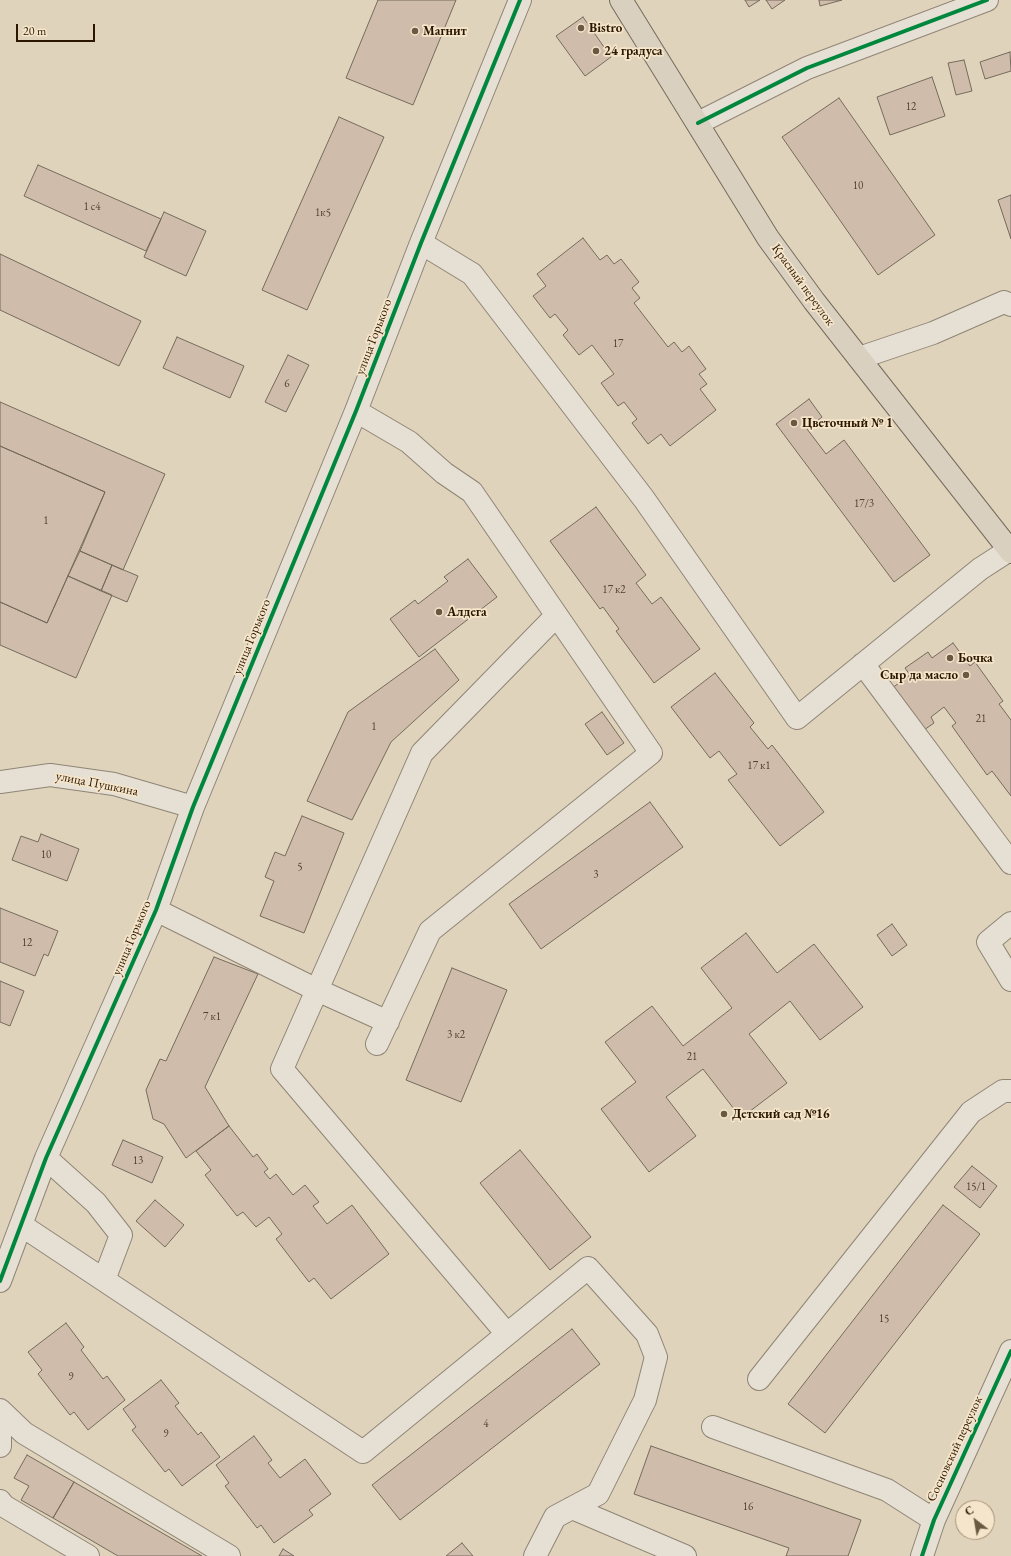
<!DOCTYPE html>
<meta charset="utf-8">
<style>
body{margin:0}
#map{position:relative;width:1011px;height:1556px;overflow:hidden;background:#e0d3bc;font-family:"EB Garamond",serif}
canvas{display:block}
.north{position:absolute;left:955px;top:1500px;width:40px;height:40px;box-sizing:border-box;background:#f5e5ca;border:1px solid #a49379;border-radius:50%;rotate:329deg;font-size:11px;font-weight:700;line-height:16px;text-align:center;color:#2b1700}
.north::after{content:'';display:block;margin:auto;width:14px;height:18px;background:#6a5942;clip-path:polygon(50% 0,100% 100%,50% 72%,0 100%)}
.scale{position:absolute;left:16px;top:24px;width:79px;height:18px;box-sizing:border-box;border:2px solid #2b1700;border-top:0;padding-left:5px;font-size:12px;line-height:14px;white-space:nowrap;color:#2b1700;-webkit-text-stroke:3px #f5e5ca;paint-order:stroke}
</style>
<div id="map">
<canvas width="1011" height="1556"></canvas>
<div class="north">С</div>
<div class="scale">20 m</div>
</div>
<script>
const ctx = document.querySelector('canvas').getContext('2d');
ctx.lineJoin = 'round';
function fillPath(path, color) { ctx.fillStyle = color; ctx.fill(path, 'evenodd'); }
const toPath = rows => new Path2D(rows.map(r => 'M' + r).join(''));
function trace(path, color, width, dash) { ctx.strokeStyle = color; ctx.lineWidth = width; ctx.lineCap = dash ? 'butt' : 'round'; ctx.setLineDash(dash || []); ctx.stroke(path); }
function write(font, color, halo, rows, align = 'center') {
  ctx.font = font + ' "EB Garamond",serif'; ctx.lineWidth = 3.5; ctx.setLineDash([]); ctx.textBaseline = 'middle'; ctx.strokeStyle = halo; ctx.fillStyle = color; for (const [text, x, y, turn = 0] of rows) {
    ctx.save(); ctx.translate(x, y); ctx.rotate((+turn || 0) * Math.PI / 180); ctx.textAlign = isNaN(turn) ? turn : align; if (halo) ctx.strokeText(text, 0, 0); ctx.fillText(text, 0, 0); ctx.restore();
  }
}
const building = toPath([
 [378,0,456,0,413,105,346,78,378,0],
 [745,0,760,0,749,7,745,0],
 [766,0,785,0,772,9,766,0],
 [819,0,842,0,820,6,819,0],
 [583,17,611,57,585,76,556,36,583,17],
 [1010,52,1011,71,985,79,980,62,1010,52],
 [964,60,972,91,956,95,948,63,964,60],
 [932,77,945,116,890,135,877,97,932,77],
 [839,98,935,235,878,275,782,137,839,98],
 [339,117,384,137,307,310,262,290,339,117],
 [38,165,161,219,146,251,24,196,38,165],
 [1011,195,1011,239,998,200,1011,195],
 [164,212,206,231,186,276,144,257,164,212],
 [583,238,600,260,607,255,614,264,621,259,639,282,632,288,640,298,634,303,668,347,674,342,682,352,689,346,706,369,699,374,707,384,700,389,716,410,670,446,661,434,648,444,632,423,637,419,624,402,618,406,601,383,614,374,592,345,579,355,563,335,568,330,555,314,550,318,533,296,546,286,537,274,583,238],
 [0,254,141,321,119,366,0,310,0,254],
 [177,337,244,366,230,398,163,368,177,337],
 [288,355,309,365,286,412,265,402,288,355],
 [809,399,822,417,807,429,826,454,844,440,930,555,894,582,776,424,809,399],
 [0,402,165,474,123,570,80,551,105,492,0,446,0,402],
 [0,446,105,492,47,623,0,602,0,446],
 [596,507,646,575,636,583,652,604,661,597,700,649,654,683,616,631,619,629,603,607,600,609,550,541,596,507],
 [80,551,112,565,101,591,68,576,80,551],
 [468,559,497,597,419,657,390,619,415,600,418,604,448,581,444,577,468,559],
 [112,565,138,576,127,602,101,591,112,565],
 [68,576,112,595,76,678,0,645,0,602,47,623,68,576],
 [953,643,970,666,975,662,1003,701,999,704,1011,720,1011,796,992,771,987,775,952,726,956,723,944,707,931,717,934,723,924,730,888,691,910,675,905,668,928,652,932,658,953,643],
 [435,649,459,680,391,742,352,820,307,801,348,712,435,649],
 [715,673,754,723,750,727,768,749,772,745,824,812,780,846,728,780,737,774,719,751,710,758,671,707,715,673],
 [602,712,624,743,607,755,585,724,602,712],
 [650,802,683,847,541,949,509,904,650,802],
 [302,816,344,833,304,933,260,916,274,881,265,877,275,852,285,856,302,816],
 [41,834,79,849,67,881,12,860,21,836,38,842,41,834],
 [0,908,58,931,48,956,44,954,35,976,0,962,0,908],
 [892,924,907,945,892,956,877,935,892,924],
 [746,933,777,973,814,944,863,1007,820,1040,790,1001,749,1034,787,1083,741,1118,703,1069,666,1097,696,1136,649,1172,601,1109,636,1082,605,1042,652,1006,683,1046,732,1008,701,968,746,933],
 [214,957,258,974,205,1087,229,1126,186,1158,164,1124,153,1119,146,1090,160,1059,166,1061,214,957],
 [452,968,507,990,461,1102,406,1080,452,968],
 [0,981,24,991,10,1026,0,1022,0,981],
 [229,1126,253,1157,257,1154,268,1169,264,1172,270,1179,276,1174,293,1195,305,1185,319,1202,313,1206,327,1224,352,1205,389,1254,331,1299,314,1278,309,1282,276,1239,282,1234,269,1217,256,1227,243,1212,237,1216,205,1175,211,1170,196,1151,229,1126],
 [123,1140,163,1157,152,1183,112,1165,123,1140],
 [520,1150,591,1237,550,1270,480,1183,520,1150],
 [972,1166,997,1186,980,1208,954,1187,972,1166],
 [155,1200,184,1225,165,1247,136,1221,155,1200],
 [943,1205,980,1234,825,1433,788,1404,943,1205],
 [66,1323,84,1347,81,1350,103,1379,107,1376,125,1400,88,1430,74,1412,70,1415,38,1374,42,1370,28,1352,66,1323],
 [572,1329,600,1364,400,1520,372,1485,572,1329],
 [161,1380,179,1403,175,1406,198,1435,201,1432,220,1457,182,1486,169,1469,165,1472,132,1430,136,1427,123,1409,161,1380],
 [254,1436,272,1460,268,1463,280,1478,305,1459,331,1494,309,1510,313,1515,274,1543,261,1525,257,1528,225,1486,229,1483,216,1465,254,1436],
 [651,1446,861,1520,848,1556,786,1556,789,1548,634,1494,651,1446],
 [27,1455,74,1482,53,1518,21,1500,29,1486,14,1478,27,1455],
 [74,1482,202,1556,118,1556,53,1518,74,1482],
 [462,1543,473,1556,446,1556,462,1543],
 [283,1549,294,1556,279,1556,283,1549]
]);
fillPath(building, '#cfbcab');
trace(building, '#756b5c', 1);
const minor = toPath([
 [698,123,807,68,987,0],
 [421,243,472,274,644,499,797,718,980,569,1011,549],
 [859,358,933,333,1004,302,1011,305],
 [356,411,409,442,444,473,472,492,651,753,430,931,377,1044],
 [863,664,1011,863],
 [0,782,50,775,114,784,193,807],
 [156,910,317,990,388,1022],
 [1011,923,988,942,1011,980],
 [46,1158,96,1203,121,1235,104,1280],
 [21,1225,363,1452,588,1268,647,1334,656,1357,645,1400,598,1494,555,1517,535,1556],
 [0,1281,46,1158,156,910,193,807,356,411,421,243,520,0],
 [507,1334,282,1069,422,753,556,616],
 [759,1379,971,1112,1003,1091,1011,1091],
 [0,1410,24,1433,229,1556],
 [0,1427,0,1446],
 [713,1427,887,1490,934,1520],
 [0,1501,4,1506,88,1556],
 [572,1508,685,1556],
 [922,1556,934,1520,1011,1351]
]);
const major = toPath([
 [621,0,768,238,814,301,1011,552]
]);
trace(minor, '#8f8575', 24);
trace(major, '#756b5c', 24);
trace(minor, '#e6dfd4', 22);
trace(major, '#dad0bf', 22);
trace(toPath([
 [698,123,807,68,987,0],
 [0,1281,46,1158,156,910,193,807,356,411,421,243,520,0],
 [922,1556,934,1520,1011,1351]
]), '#00873e', 4);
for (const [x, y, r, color] of [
 [581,28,4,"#6a5942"],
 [415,31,4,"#6a5942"],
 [596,51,4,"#6a5942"],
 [794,423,4,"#6a5942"],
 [439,612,4,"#6a5942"],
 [950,658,4,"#6a5942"],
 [966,675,4,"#6a5942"],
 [724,1114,4,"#6a5942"]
]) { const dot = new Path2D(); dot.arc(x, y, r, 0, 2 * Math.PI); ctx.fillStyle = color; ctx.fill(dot); trace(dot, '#f5e5ca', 1.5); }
write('11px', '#54402b', null, [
 ["12",911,107],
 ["10",858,186],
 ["1 с4",92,207],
 ["1к5",323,213],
 ["17",618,344],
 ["6",287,384],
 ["17/3",864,504],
 ["1",46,521],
 ["17 к2",614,590],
 ["21",981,719],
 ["1",374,727],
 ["17 к1",759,766],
 ["10",46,855],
 ["5",300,867],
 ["3",596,875],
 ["12",27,943],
 ["7 к1",212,1017],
 ["3 к2",456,1035],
 ["21",692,1057],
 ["13",138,1161],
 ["15/1",976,1187],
 ["15",884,1319],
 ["9",71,1377],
 ["4",486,1424],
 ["9",166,1434],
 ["16",748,1507]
]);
write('bold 13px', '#2b1700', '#f5e5ca', [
 ["Bistro",589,28],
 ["Магнит",423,31],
 ["24 градуса",604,51],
 ["Цветочный № 1",802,423],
 ["Алдега",447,612],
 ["Бочка",958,658],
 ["Сыр да масло",958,675,"right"],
 ["Детский сад №16",732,1114]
], 'left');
write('13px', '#2b1700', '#f5e5ca', [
 ["Красный переулок",803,285,54],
 ["улица Горького",374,337,-69],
 ["улица Горького",252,637,-68],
 ["улица Пушкина",97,784,11],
 ["улица Горького",132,938,-67],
 ["Сосновский переулок",955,1449,-65]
]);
</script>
